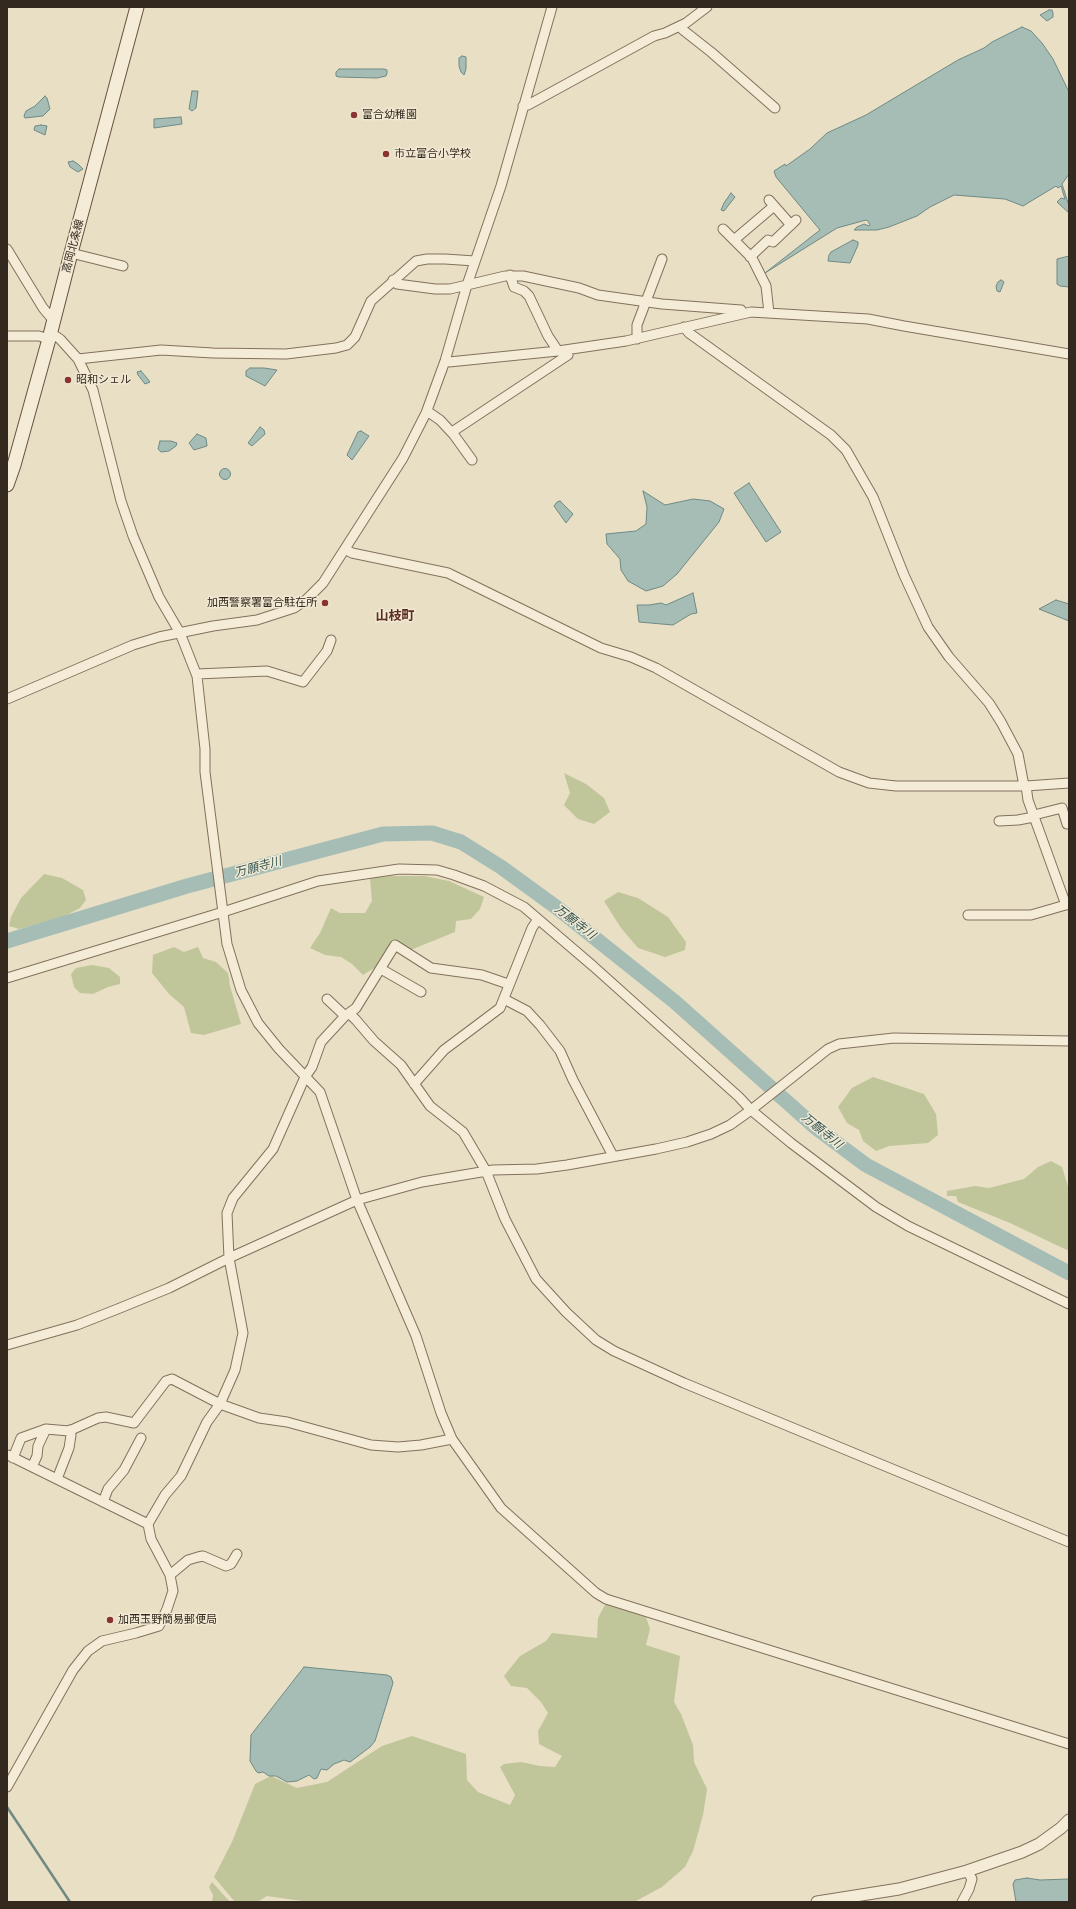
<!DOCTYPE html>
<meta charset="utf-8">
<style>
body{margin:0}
#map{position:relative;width:1076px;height:1909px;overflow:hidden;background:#e9dfc5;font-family:"Playfair Display",serif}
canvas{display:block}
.frame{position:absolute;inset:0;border:8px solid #34291f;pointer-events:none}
</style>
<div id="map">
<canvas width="1076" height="1909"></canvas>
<div class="frame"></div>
</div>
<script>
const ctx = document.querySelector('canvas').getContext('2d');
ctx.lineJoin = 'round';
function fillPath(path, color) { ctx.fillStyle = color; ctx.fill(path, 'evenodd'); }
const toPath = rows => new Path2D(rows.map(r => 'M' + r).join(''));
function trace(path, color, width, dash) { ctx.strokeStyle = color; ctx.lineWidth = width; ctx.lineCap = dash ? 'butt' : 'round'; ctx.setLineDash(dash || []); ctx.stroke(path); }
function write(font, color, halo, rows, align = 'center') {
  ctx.font = font + ' "Playfair Display","Noto Sans JP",serif'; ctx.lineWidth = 3; ctx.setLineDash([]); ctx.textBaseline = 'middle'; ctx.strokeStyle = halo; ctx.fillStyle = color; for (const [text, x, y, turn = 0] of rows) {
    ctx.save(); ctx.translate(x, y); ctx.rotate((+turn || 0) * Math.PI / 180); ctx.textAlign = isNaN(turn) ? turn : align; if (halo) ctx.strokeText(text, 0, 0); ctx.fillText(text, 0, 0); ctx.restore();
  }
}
fillPath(toPath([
 [564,773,586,784,604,798,610,812,594,824,578,819,564,805,570,793],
 [44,874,62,878,83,890,86,900,80,908,61,918,19,929,9,926,11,917,21,898],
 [390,876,424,876,449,881,484,897,480,909,471,919,456,921,455,932,408,951,393,941,379,965,363,975,352,964,341,957,325,955,310,948,320,933,331,908,340,913,365,913,372,901,370,878],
 [618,892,638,898,668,917,686,942,685,950,665,957,638,948,621,928,604,901],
 [174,947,184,952,198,947,203,958,216,962,228,973,230,986,241,1024,204,1035,191,1033,184,1007,169,994,152,973,153,955],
 [92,965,109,968,120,977,120,984,108,987,93,994,80,993,74,987,71,974,76,968],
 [873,1077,924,1094,936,1114,938,1135,928,1143,889,1146,876,1151,863,1141,859,1130,847,1123,838,1107,852,1088],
 [1051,1161,1062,1167,1069,1190,1069,1251,1010,1223,958,1202,956,1196,947,1196,947,1191,975,1186,989,1188,1024,1179,1038,1167],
 [606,1603,646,1617,650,1629,646,1645,680,1656,674,1702,681,1714,693,1745,694,1762,707,1789,703,1815,693,1851,685,1867,662,1887,634,1902,309,1902,267,1896,257,1902,235,1902,214,1877,232,1842,255,1784,271,1776,297,1788,327,1782,382,1746,412,1736,466,1754,467,1780,478,1792,510,1805,515,1795,500,1767,504,1764,521,1762,540,1766,555,1767,562,1756,539,1744,538,1731,548,1713,541,1702,527,1688,511,1686,504,1676,520,1656,546,1641,552,1633,597,1638,598,1618],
 [212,1882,230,1902,212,1902,213,1895,209,1887]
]), '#c0c69a');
const water = toPath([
 [1049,10,1052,10,1053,13,1053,17,1047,21,1040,15,1049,10],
 [1022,27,1031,31,1042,43,1053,59,1069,92,1069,174,1062,184,1069,206,1069,213,1057,202,1061,198,1065,199,1061,186,1058,188,1056,186,1023,206,1005,199,954,195,930,207,917,216,889,227,877,230,854,230,857,227,864,224,869,226,870,225,868,221,866,220,837,228,765,273,820,230,776,177,774,171,785,164,786,166,810,149,827,133,866,115,958,60,984,48,992,42,1022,27],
 [462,56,466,57,466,69,464,75,461,72,459,66,459,58,462,56],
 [339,69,384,69,387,70,387,73,386,76,377,78,339,77,336,76,336,72,339,69],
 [192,91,198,91,196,108,192,111,189,109,192,91],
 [45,96,47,98,50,109,43,116,25,118,24,116,26,111,35,106,45,96],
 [181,117,182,124,154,128,154,119,181,117],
 [41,125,47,126,45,135,34,130,35,126,41,125],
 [73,161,78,164,83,169,78,172,70,167,68,162,73,161],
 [731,193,735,197,724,211,721,210,724,203,731,193],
 [853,240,858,242,858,245,850,263,828,261,829,255,831,252,853,240],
 [1069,256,1069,287,1060,286,1057,284,1057,259,1069,256],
 [1001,280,1004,282,1000,292,997,291,996,286,998,282,1001,280],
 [250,368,264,368,277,370,265,386,246,376,246,371,250,368],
 [141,371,147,378,150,382,145,384,138,375,137,372,141,371],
 [260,427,264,430,265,434,252,446,248,443,260,427],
 [361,431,369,436,352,460,347,455,358,432,361,431],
 [197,434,206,438,207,446,194,450,189,443,197,434],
 [160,441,171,441,177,443,176,446,169,451,161,452,158,449,160,441],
 '219.5 474a5.5 5.5 0 1 1 11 0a5.5 5.5 0 1 1-11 0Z',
 [749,483,781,532,766,542,734,493,749,483],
 [643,491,665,505,693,499,710,501,724,509,719,522,677,574,663,586,646,591,628,581,621,570,620,559,607,544,606,534,636,531,646,524,647,507,643,491],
 [560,501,573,514,566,523,554,506,557,502,560,501],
 [693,593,697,613,691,614,673,625,639,622,637,605,649,605,661,603,666,605,693,593],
 [1056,600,1069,604,1069,621,1039,609,1056,600],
 [304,1667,387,1675,391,1677,393,1683,375,1741,370,1747,350,1762,344,1760,334,1764,327,1770,321,1769,317,1778,314,1779,309,1775,297,1781,287,1782,276,1776,269,1776,263,1772,258,1773,256,1771,250,1761,251,1735,304,1667],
 [1027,1878,1040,1880,1069,1879,1069,1902,1016,1902,1013,1884,1015,1880,1027,1878]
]);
fillPath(water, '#a6bdb6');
trace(water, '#6e8a83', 1);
trace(toPath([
 [7,1807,70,1902]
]), '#6e8a83', 2.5);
trace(toPath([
 [7,941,187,886,383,834,432,833,461,842,501,867,556,907,675,1002,815,1127,866,1165,1069,1273]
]), '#a6bdb6', 15);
const minor = toPath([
 [680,26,683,30,711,52,775,108],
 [523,106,528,105,654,36,665,33,686,23,707,7],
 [769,200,791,225],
 [723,229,752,258,766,286,769,313],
 [734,240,774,206],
 [7,249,43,308,54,321],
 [71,253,123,266],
 [750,257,768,240,773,242,796,220],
 [510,275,514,287,524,291,529,296,548,336,558,351],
 [393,280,397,284,435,289,450,289,505,276,523,276,579,288,598,295,662,304,741,310,742,314],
 [684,327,689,333,831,435,846,450,873,497,904,575,928,627,949,657,989,703,1001,722,1018,754,1024,786],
 [51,333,60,339,78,359,93,390,121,501,133,536,159,597,180,633,197,676,205,749,205,772,227,944,241,990,258,1023,279,1049,320,1092,357,1200,416,1336,441,1413,452,1439,501,1508,596,1593,606,1599,1069,1744],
 [7,336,39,336,49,339],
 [637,339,637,325,662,259],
 [78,359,161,350,213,353,286,354,336,348,347,345,355,337,371,301,416,261,427,259,445,259,475,261],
 [445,361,449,362,558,351,626,341,751,312,868,319,904,326,1069,354],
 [427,411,440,420,454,435,472,460],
 [452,432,568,355,566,350],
 [345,549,352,553,448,573,601,648,631,657,656,668,839,772,869,783,896,786,1026,786,1069,783],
 [197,674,267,671,303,682,327,651,331,640],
 [7,699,133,645,159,637,213,626,257,620,294,608,307,599,323,583,403,458,426,413,445,361,467,285,501,186,552,7],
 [1026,786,1028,800,1066,905],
 [1034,815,1062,808,1067,824,1069,824],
 [999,821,1018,820,1034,817],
 [968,915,1031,915,1069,904],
 [381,969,421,992],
 [7,978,223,912,318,881,399,869,437,870,454,875,484,886,524,907,593,966,739,1097,751,1110,791,1143,876,1207,908,1226,1069,1304],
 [327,999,345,1016],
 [504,999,527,1011,540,1025,560,1051,573,1080,613,1156],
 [349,1013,356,1020,374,1041,401,1065,430,1106,463,1132,486,1171,505,1219,536,1279,566,1312,596,1340,614,1351,684,1383,1069,1542],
 [414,1084,444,1050,500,1008,532,928,538,919],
 [7,1345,77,1325,120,1308,169,1288,229,1258,357,1200,422,1182,493,1170,537,1169,567,1165,656,1149,687,1142,711,1134,730,1125,751,1110,828,1049,839,1044,894,1038,1069,1041],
 [8,1455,148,1524],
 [13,1458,21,1438,46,1429,69,1431,98,1418,106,1417,134,1423,166,1381,172,1379,220,1404,259,1418,287,1422,371,1445,398,1447,421,1445,452,1439],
 [32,1467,37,1456,38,1446,46,1429],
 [57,1479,69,1448,71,1435,70,1430],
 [103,1502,108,1489,124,1470,141,1438],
 [170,1575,188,1560,198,1557,203,1556,226,1566,231,1564,237,1554],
 [7,1787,73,1670,88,1651,102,1641,136,1633,159,1626,167,1609,173,1591,170,1575,151,1539,148,1524,165,1495,181,1476,207,1422,220,1404,235,1370,243,1333,229,1258,227,1213,233,1198,273,1149,305,1077,312,1067,321,1042,345,1016,356,1008,395,945,431,968,482,975,508,984],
 [962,1902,969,1889,972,1879,967,1871]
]);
const tertiary = toPath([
 [817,1902,899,1889,967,1871,1022,1852,1039,1844,1061,1828,1069,1820]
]);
const secondary = toPath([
 [7,485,14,465,49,339,71,253,137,7]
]);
trace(minor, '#82715d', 11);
trace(tertiary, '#82715d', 13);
trace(secondary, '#645240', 15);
trace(minor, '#f5ecd7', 9);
trace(tertiary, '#f5ecd7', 11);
trace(secondary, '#f5ecd7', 13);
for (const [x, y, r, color] of [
 [354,115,4,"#8a3333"],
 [386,154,4,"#8a3333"],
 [68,380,4,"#8a3333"],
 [325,603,4,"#8a3333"],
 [110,1620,4,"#8a3333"]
]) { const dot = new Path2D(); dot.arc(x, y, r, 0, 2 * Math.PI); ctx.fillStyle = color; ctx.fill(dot); trace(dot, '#f1e9d3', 1.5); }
write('11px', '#34291f', '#f1e9d3', [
 ["富合幼稚園",362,115],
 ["市立富合小学校",394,154],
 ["昭和シェル",76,380],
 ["加西警察署富合駐在所",317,603,"right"],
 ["加西玉野簡易郵便局",118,1620]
], 'left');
write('11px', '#34291f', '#f1e9d3', [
 ["高岡北条線",73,246,-75]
]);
write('italic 12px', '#305250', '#f1e9d3', [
 ["万願寺川",258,867,-15],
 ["万願寺川",575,922,38],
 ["万願寺川",822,1131,39]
]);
write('bold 13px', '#5c2f23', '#f1e9d3', [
 ["山枝町",395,616]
]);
</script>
